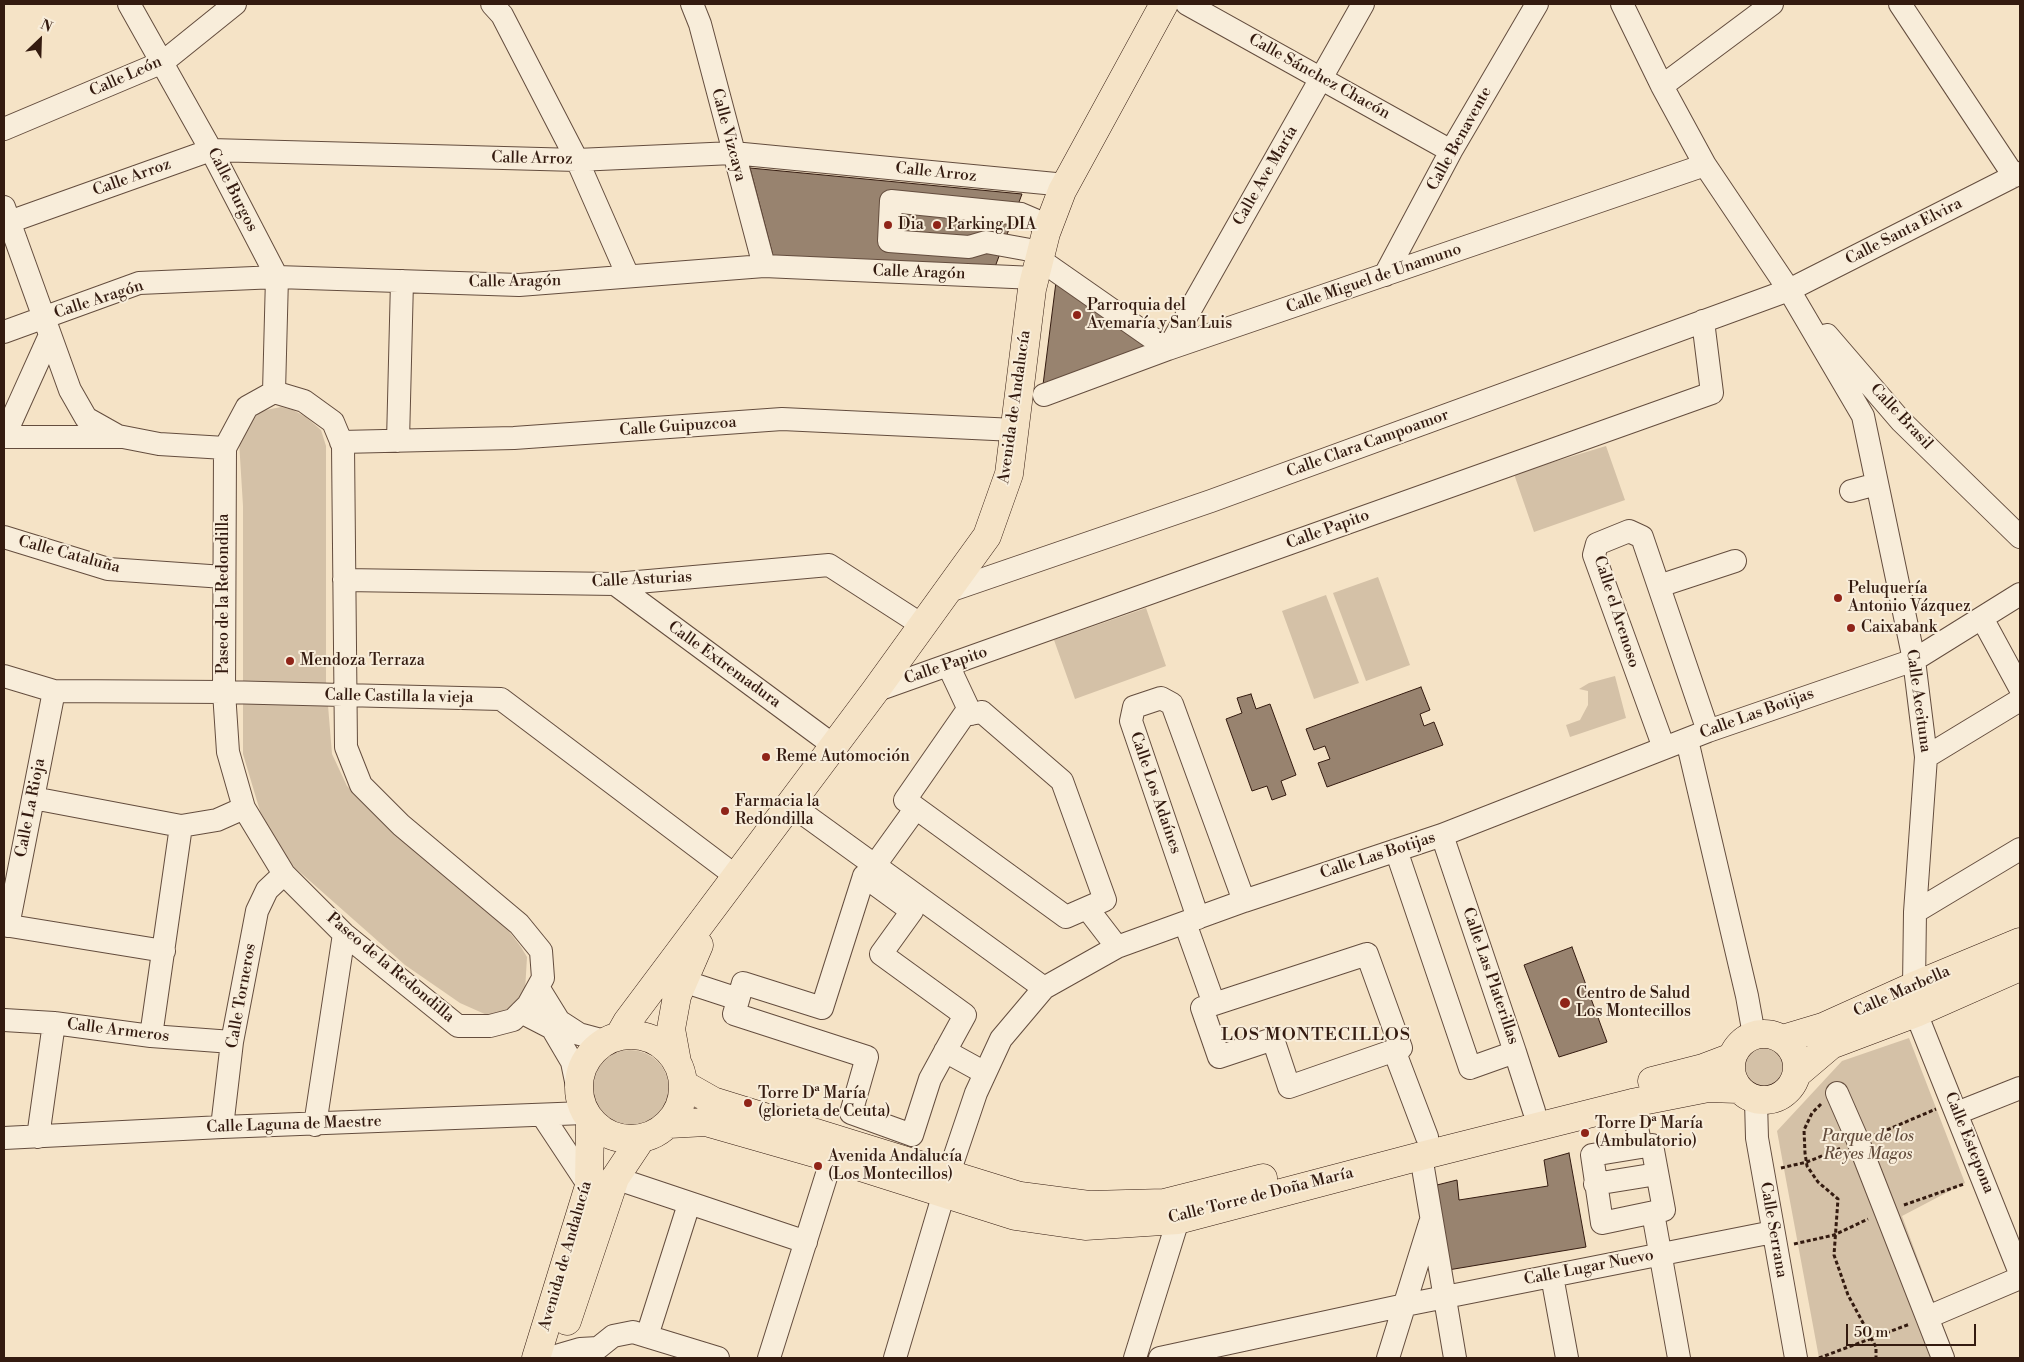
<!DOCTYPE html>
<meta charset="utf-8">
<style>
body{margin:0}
#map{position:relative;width:2024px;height:1362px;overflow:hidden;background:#f5e3c6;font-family:"Libre Bodoni",serif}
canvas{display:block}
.frame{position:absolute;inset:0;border:5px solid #341b10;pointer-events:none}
.north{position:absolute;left:15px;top:15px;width:50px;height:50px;-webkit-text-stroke:4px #f8edda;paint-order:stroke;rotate:24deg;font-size:14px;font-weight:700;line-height:20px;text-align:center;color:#341b10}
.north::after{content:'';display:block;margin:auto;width:18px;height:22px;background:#341b10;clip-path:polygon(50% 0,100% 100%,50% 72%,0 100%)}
.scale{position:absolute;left:1846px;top:1324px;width:130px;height:22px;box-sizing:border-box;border:2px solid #341b10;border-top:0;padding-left:6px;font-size:15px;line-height:18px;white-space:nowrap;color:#341b10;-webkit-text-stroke:4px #f8edda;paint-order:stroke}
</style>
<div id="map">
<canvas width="2024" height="1362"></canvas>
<div class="frame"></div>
<div class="north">N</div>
<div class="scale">50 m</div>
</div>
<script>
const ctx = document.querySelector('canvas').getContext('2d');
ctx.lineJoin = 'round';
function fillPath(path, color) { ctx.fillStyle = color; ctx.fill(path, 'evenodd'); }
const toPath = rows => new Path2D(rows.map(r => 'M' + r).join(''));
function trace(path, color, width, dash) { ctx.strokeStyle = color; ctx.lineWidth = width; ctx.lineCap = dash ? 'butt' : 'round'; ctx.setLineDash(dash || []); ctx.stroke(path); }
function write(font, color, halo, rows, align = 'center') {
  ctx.font = font + ' "Libre Bodoni",serif'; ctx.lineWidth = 4; ctx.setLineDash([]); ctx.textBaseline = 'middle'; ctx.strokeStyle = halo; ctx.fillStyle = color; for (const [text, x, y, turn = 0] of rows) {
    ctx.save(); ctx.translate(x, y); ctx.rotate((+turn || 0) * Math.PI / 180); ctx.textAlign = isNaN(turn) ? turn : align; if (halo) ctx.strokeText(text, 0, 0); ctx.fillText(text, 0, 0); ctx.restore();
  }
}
fillPath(toPath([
 [281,407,293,410,306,417,321,430,326,446,326,681,332,754,347,786,508,930,521,947,527,957,525,991,517,1003,499,1014,487,1015,460,1003,405,965,285,859,260,811,243,754,243,506,239,441,249,422,261,411],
 [1606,446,1625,500,1534,532,1514,474],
 [1378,577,1410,665,1366,681,1333,593],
 [1326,595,1359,683,1314,699,1282,611],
 [1146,608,1166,666,1075,699,1054,640],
 [1615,676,1626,718,1570,737,1566,725,1580,720,1588,705,1588,691,1579,689,1589,683],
 [1909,1038,1965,1183,1902,1216,1955,1358,1819,1358,1777,1131,1842,1061],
 '1739 1069a24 24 0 1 1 48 0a24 24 0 1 1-48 0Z',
 '591 1089a39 39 0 1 1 78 0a39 39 0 1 1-78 0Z'
]), '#d4c1a7');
const building = toPath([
 [750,168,1022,194,995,267,773,256,750,168],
 [1056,282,1150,349,1043,385,1056,282],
 [1421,687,1430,710,1420,714,1424,726,1434,722,1443,745,1327,787,1318,763,1330,759,1325,746,1314,750,1306,729,1421,687],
 [1251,694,1256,709,1270,704,1296,775,1281,781,1286,795,1272,800,1267,786,1252,791,1226,719,1242,713,1237,698,1251,694],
 [1572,947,1607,1042,1559,1057,1524,965,1572,947],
 [1569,1153,1586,1247,1448,1270,1433,1186,1457,1180,1459,1200,1548,1186,1544,1160,1569,1153]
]);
fillPath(building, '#98836f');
trace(building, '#341b10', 1);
const minor = toPath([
 [129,4,211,150,277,277,274,392],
 [492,4,502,15,577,160,628,276],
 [692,4,700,24,764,266],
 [1187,4,1451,151],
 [1622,4,1662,86,1705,165,1789,290,1863,416,1914,660,1926,757,1915,912,1914,986],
 [1900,4,2014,176],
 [1662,86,1772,4],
 [4,129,163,62,235,4],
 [4,207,70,390,86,418,118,436,159,444,225,448],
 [9,222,211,150,577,160,733,153,1066,185],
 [1041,252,986,242,969,247,889,241,891,201,1021,214,1049,226],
 [1039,259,1168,349],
 [1385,275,1451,151,1537,4],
 [4,332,139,283,277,277,519,285,764,266,1035,278],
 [50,335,4,437,119,437],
 [1827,335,1901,421,2020,537],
 [1168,349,1363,4],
 [274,392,304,401,333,422,343,446,346,747,361,785,401,825,519,924,541,951,543,978,528,1005,513,1020,490,1026,458,1026,344,934,284,874,244,808,228,752,224,692,225,448,247,407,274,392],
 [1044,395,1168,349,1705,165],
 [398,441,402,281],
 [341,442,514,438,782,419,1015,430],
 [1851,491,1877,484],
 [4,537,108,569,224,577],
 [344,580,615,584,829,565,922,625],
 [615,584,833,745],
 [1659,586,1735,561],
 [946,592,1211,501,1789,290,2020,173],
 [1982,618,2020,688],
 [948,665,971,714],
 [4,676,54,691,224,692,501,699,737,877],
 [875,691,1712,393,1703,321],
 [982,712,1062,781,1105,900,1066,917,905,800,964,715,982,712],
 [1687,740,1747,996,1754,1035],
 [1664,748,1594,555,1597,544,1629,531,1642,537,1708,731],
 [1926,757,2020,700],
 [33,798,181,826,217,820,244,808],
 [790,804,1044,988],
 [1396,850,1470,1068,1515,1052,1442,835],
 [875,865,916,808],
 [864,876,912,911,881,954,965,1015,930,1079,912,1135,851,1113,867,1057,734,1014,743,983,822,1008,864,876],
 [1087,908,1117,947],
 [1915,912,2020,849],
 [1198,918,1131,721,1134,707,1161,698,1172,704,1244,901],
 [1185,923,1214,1004],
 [4,925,164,951],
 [8,926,54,691],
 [1367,954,1401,1048,1289,1087,1273,1039,1219,1057,1202,1008,1367,954],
 [683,981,738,999],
 [538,987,559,1021,579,1034,605,1041],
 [521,1012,552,1028,572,1062,578,1091],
 [1916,1013,2020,1273],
 [4,1020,54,1023,151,1036,232,1042],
 [151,1036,181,826],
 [1394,1050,1427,1137],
 [945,1051,985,1073],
 [1515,1052,1534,1111],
 [1837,1093,1858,1141,1943,1358],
 [1756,1101,1757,1138,1796,1358],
 [1632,1103,1641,1147,1652,1145,1664,1210,1602,1223,1592,1155,1641,1147],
 [1957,1113,2020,1088],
 [542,1115,589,1186],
 [315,1125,344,934],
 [222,1127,232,1042,257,911,267,890,284,874],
 [38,1137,54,1023],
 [4,1138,222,1127,584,1113],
 [1421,1156,1455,1358],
 [949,1173,976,1093,1001,1039,1044,988,1117,947,1244,901,1442,835,1708,731,1914,660,2020,594],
 [615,1178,806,1242],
 [1595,1184,1657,1174],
 [1653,1213,1679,1358],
 [1552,1276,1567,1358],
 [1928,1317,2020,1278],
 [647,1336,689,1204],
 [598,1348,613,1336,633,1332,718,1358],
 [556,1356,580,1349,598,1348],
 [769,1358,832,1158],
 [895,1358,944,1193],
 [1135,1358,1178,1220],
 [1160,1358,1405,1305,1773,1232],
 [1388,1358,1430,1223]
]);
const major = toPath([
 '1731 1067a33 33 0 1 1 66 0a33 33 0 1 1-66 0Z',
 '579 1087a52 52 0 1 1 104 0a52 52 0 1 1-104 0Z',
 [619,1036,627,1022,875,691,987,536,1009,474,1032,289,1046,233,1062,191,1164,4],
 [1783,1039,1823,1027,1914,986,2020,942],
 [677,1062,671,1029,677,996,699,945],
 [1798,1073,1831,1045,1916,1013,2020,967],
 [1652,1081,1703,1068,1732,1057],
 [683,1084,713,1101,1020,1196,1089,1205,1164,1203,1263,1178],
 [669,1124,706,1122,832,1158,1015,1216,1085,1226,1178,1220,1421,1156,1632,1103,1708,1088,1738,1089],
 [567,1321,615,1178,641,1139],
 [536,1358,589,1186,590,1122]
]);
trace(minor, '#644d3e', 24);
trace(major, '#341b10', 29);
trace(toPath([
 [1821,1104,1812,1113,1804,1130,1805,1153,1807,1166,1818,1182,1838,1199,1834,1255,1848,1295,1876,1347,1876,1358],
 [1875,1135,1936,1109],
 [1781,1168,1807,1162,1841,1148],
 [1904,1205,1964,1184],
 [1794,1244,1834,1235,1868,1219],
 [1819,1358,1910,1324]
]), '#341b10', 3, [4, 2.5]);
trace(minor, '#f8edda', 22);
trace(major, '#f5e3c6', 28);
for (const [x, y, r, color] of [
 [888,225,5,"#8f2418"],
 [937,225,5,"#8f2418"],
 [1077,315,5,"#8f2418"],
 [1838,598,5,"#8f2418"],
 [1851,628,5,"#8f2418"],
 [290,661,5,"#8f2418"],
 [766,757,5,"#8f2418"],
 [725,811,5,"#8f2418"],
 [1565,1003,6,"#8f2418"],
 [748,1103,5,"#8f2418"],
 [1585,1133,5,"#8f2418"],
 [818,1166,5,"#8f2418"]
]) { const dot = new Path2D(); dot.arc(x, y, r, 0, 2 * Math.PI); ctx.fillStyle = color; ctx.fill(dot); trace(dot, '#f8edda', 2); }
write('16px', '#341b10', '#f8edda', [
 ["Calle León",126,77,-24],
 ["Calle Sánchez Chacón",1319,77,29],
 ["Calle Vizcaya",728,135,75],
 ["Calle Benavente",1460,139,-61],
 ["Calle Arroz",532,159,1],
 ["Calle Arroz",936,173,6],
 ["Calle Ave María",1266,176,-60],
 ["Calle Arroz",132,178,-20],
 ["Calle Burgos",232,190,63],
 ["Calle Santa Elvira",1904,232,-27],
 ["Calle Aragón",919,273,2],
 ["Calle Miguel de Unamuno",1374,279,-19],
 ["Calle Aragón",515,282,-1],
 ["Calle Aragón",99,300,-18],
 ["Avenida de Andalucía",1015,407,-82],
 ["Calle Brasil",1901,417,47],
 ["Calle Guipuzcoa",678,427,-4],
 ["Calle Clara Campoamor",1368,444,-20],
 ["Calle Papito",1328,530,-20],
 ["Calle Cataluña",69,555,15],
 ["Calle Asturias",642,580,-3],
 ["Paseo de la Redondilla",224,594,-90],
 ["Calle el Arenoso",1616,612,72],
 ["Calle Extremadura",724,665,36],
 ["Calle Papito",946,666,-19],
 ["Calle Castilla la vieja",399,697,1],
 ["Calle Aceituna",1918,701,82],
 ["Calle Las Botijas",1757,714,-20],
 ["Calle Los Adaínes",1155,793,71],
 ["Calle La Rioja",31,808,-79],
 ["Calle Las Botijas",1378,856,-18],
 ["Paseo de la Redondilla",390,968,40],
 ["Calle Las Platerillas",1490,976,71],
 ["Calle Marbella",1902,992,-24],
 ["Calle Torneros",242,996,-80],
 ["Calle Armeros",118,1031,7],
 ["Calle Laguna de Maestre",294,1125,-2],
 ["Calle Estepona",1969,1143,68],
 ["Calle Torre de Doña María",1261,1196,-14],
 ["Calle Serrana",1773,1230,80],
 ["Avenida de Andalucía",566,1256,-74],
 ["Calle Lugar Nuevo",1589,1268,-11]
]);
write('16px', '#341b10', '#f8edda', [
 ["Dia",898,225],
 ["Parking DIA",947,225],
 ["Parroquia del",1087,306],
 ["Avemaría y San Luis",1087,324],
 ["Peluquería",1848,589],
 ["Antonio Vázquez",1848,607],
 ["Caixabank",1861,628],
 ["Mendoza Terraza",300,661],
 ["Reme Automoción",776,757],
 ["Farmacia la",735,802],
 ["Redondilla",735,820],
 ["Centro de Salud",1576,994],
 ["Los Montecillos",1576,1012],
 ["Torre Dª María",758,1094],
 ["(glorieta de Ceuta)",758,1112],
 ["Torre Dª María",1595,1124],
 ["(Ambulatorio)",1595,1142],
 ["Avenida Andalucía",828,1157],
 ["(Los Montecillos)",828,1175]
], 'left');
write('italic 16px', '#644d3d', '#f8edda', [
 ["Parque de los",1868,1137],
 ["Reyes Magos",1868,1155]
]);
ctx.letterSpacing = '1px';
write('18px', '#341b10', '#f8edda', [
 ["LOS MONTECILLOS",1316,1036]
]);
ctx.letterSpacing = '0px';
</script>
